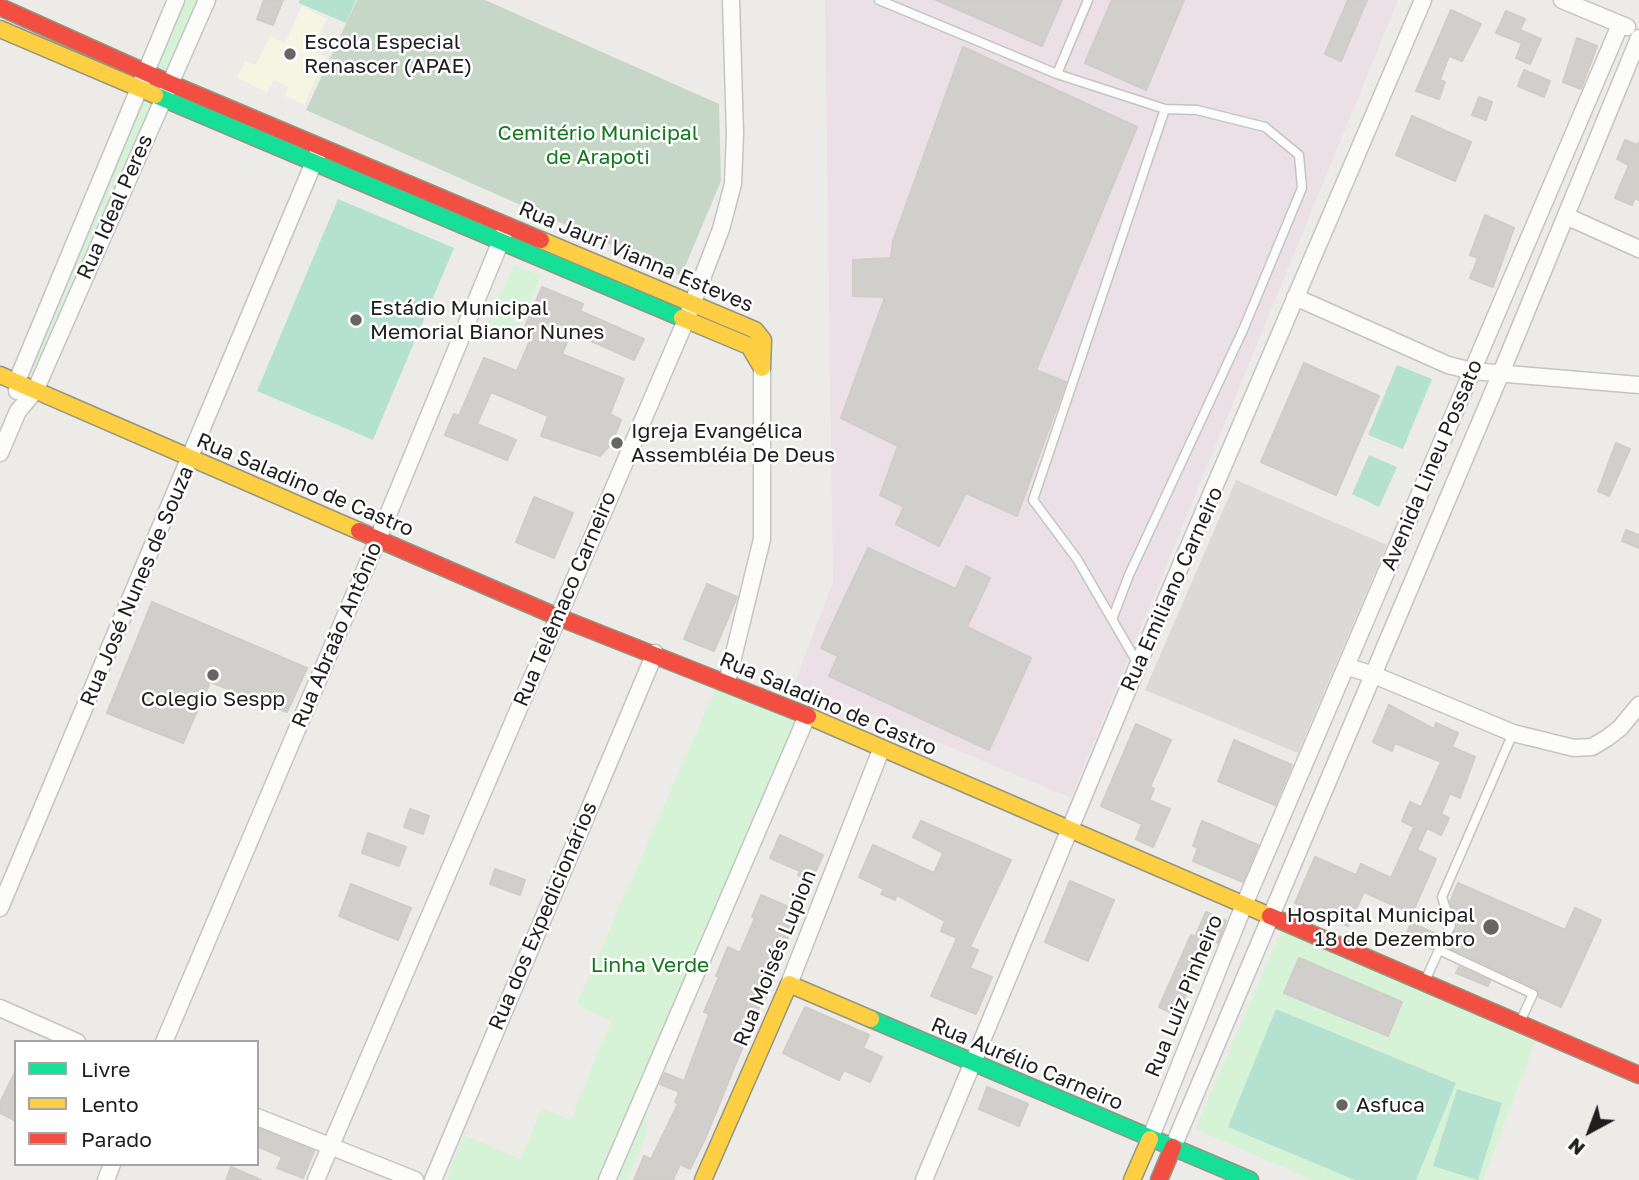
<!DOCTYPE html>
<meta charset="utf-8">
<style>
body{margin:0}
#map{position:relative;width:1639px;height:1180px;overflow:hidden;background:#edebe7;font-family:"Golos Text",sans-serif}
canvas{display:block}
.legend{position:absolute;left:14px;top:1040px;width:245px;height:126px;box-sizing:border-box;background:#fff;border:2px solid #a5a5a5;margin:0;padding:9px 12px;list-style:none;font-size:21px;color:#1e1e1e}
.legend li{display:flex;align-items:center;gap:14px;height:35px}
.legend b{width:35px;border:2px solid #a5a5a5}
.north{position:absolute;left:1555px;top:1096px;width:70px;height:70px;-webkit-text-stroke:5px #fff;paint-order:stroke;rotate:221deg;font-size:19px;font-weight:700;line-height:28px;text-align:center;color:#1e1e1e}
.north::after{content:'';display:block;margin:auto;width:24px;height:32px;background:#1e1e1e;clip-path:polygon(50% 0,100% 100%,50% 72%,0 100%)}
</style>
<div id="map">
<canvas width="1639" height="1180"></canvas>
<ul class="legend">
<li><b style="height:9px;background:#16e098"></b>Livre</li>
<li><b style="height:9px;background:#ffcf43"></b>Lento</li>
<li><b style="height:9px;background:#f24e42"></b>Parado</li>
</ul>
<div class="north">N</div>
</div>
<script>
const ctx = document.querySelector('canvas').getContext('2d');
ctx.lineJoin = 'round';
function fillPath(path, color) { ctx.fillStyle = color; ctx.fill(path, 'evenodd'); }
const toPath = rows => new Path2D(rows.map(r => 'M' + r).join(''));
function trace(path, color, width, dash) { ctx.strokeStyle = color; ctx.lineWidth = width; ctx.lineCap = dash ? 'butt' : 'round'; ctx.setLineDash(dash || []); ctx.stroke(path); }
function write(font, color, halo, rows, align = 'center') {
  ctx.font = font + ' "Golos Text",sans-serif'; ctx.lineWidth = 5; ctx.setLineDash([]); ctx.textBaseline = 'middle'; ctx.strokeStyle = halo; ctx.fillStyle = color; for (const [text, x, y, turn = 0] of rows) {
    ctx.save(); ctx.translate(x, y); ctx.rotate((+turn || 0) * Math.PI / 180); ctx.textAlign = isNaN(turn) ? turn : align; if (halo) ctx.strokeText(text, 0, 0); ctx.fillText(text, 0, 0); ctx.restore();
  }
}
fillPath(toPath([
 [825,0,1398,0,1071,798,795,682,833,582]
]), '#eae0e5');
fillPath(toPath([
 [302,6,327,19,312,51,326,57,304,105,285,96,289,87,274,80,267,93,237,78,245,61,256,65,270,36,285,43]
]), '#f5f5e3');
fillPath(toPath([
 [1236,480,1387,545,1298,753,1145,690]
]), '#dbdad8');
fillPath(toPath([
 [357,0,485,0,719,104,721,181,681,276,306,110]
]), '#c6d7c7');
fillPath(toPath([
 [181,0,204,0,34,372,29,375,26,369],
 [514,265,541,276,517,333,488,322],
 [717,685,810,726,649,1093,645,1137,627,1180,446,1180,464,1135,520,1159,542,1109,571,1120,611,1021,577,1004],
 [1282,929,1535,1042,1483,1180,1313,1180,1195,1129]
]), '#d6f2d7');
fillPath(toPath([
 [300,0,356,0,346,23,299,3],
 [338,199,454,248,373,440,257,391],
 [1397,365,1432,379,1403,449,1368,435],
 [1369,455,1397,467,1379,507,1352,494],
 [1276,1009,1456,1083,1416,1180,1355,1180,1228,1127],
 [1457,1089,1502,1103,1478,1180,1433,1166]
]), '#b5e2d0');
const building = toPath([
 [264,0,283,0,273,25,257,19,264,0],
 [936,0,1062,0,1042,46,936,0],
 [1112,0,1184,0,1146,90,1085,63,1112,0],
 [1348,0,1367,0,1341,61,1325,54,1348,0],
 [1451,10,1481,24,1462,61,1449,56,1440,80,1445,82,1439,99,1416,91,1451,10],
 [1506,11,1525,19,1520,30,1541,39,1530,64,1516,58,1522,43,1496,33,1506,11],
 [1577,38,1597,46,1581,89,1563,82,1577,38],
 [963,47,1137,127,1036,370,1066,382,1017,516,966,493,939,546,896,524,904,507,880,495,898,446,841,418,885,297,853,296,853,260,891,258,893,241,963,47],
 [1524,70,1550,81,1544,97,1518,86,1524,70],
 [1479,97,1492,102,1486,120,1472,115,1479,97],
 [1412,116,1471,142,1455,181,1396,155,1412,116],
 [1625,140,1637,145,1639,142,1639,200,1635,198,1632,205,1615,198,1629,165,1617,159,1625,140],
 [1485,215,1514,228,1493,287,1470,278,1478,258,1470,255,1485,215],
 [542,287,583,304,580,311,644,339,634,360,571,332,562,354,624,379,610,414,621,420,612,443,600,456,541,436,548,416,491,392,477,424,516,440,507,460,445,435,454,414,459,416,484,358,517,371,534,331,525,327,542,287],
 [1304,363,1379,396,1336,495,1261,462,1304,363],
 [1616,443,1630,449,1609,496,1598,491,1616,443],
 [534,497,573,513,554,558,516,542,534,497],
 [1626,530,1639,535,1639,548,1622,541,1626,530],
 [868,548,956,589,966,566,990,578,967,627,1031,658,989,750,829,676,838,656,821,648,868,548],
 [707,584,737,597,714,651,684,639,707,584],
 [152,602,307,668,287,712,210,682,183,743,107,713,152,602],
 [1389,705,1434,729,1436,723,1458,733,1452,747,1475,757,1460,798,1450,793,1441,814,1449,818,1441,835,1427,828,1417,850,1436,859,1412,914,1364,892,1348,926,1295,903,1315,857,1356,875,1361,864,1391,878,1414,827,1402,821,1410,802,1421,807,1441,762,1395,743,1392,751,1373,742,1389,705],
 [1136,724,1171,740,1150,787,1154,789,1149,800,1170,809,1153,847,1136,839,1142,824,1101,806,1136,724],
 [1234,740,1292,765,1275,805,1218,781,1234,740],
 [410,809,429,816,423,834,404,827,410,809],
 [921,821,1011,860,970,947,978,950,970,968,992,977,976,1014,931,996,957,938,941,931,945,921,897,895,895,900,881,894,884,889,859,877,873,845,934,873,943,853,913,837,921,821],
 [1202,821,1258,845,1243,882,1193,861,1198,848,1193,846,1202,821],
 [368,833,406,847,399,866,362,853,368,833],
 [780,835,823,855,811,881,798,875,800,871,770,858,780,835],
 [495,869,525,880,520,895,490,884,495,869],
 [1070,881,1114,900,1088,961,1045,942,1070,881],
 [1458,883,1565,930,1575,908,1601,920,1561,1007,1539,997,1536,988,1448,947,1462,915,1454,912,1450,902,1458,883],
 [351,884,411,908,398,940,339,916,351,884],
 [761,895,798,911,776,968,779,969,766,998,763,997,705,1139,690,1169,680,1164,673,1180,634,1180,644,1156,651,1159,678,1104,675,1102,679,1092,660,1084,665,1073,684,1081,709,1014,704,1012,719,977,716,976,728,947,740,953,755,918,752,917,761,895],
 [1206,912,1226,921,1218,943,1208,938,1178,1016,1159,1007,1191,935,1195,937,1206,912],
 [1411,923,1439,935,1432,949,1405,938,1411,923],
 [1299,958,1402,1002,1388,1036,1284,993,1299,958],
 [1459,967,1490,981,1488,986,1456,973,1459,967],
 [805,1007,869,1035,863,1048,882,1057,870,1082,844,1070,839,1080,783,1053,805,1007],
 [16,1070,16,1121,0,1113,0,1103,16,1070],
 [987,1087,1028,1104,1019,1126,979,1109,987,1087],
 [257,1128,314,1151,303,1178,277,1168,282,1157,257,1146,257,1128],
 [231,1167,261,1180,226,1180,231,1167]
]);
fillPath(building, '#d1cfcc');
trace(building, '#d0cdc9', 2);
const lane = toPath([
 [879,0,1057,74,1165,109],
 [1057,74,1088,0],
 [1113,617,1129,575,1243,330,1302,188,1299,155,1265,127,1197,110,1165,109,1033,500,1077,559,1138,664],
 [1439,950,1451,925,1442,897,1513,733],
 [1425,981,1439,950,1533,994,1520,1022]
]);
const street = toPath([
 [1562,0,1627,27],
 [1566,216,1639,249],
 [1295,297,1448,365,1472,371,1639,385],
 [17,391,17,381,176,0],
 [0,453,18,411,35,391,207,0],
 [1348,667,1374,675,1513,733,1574,748,1592,747,1607,738,1620,728,1639,705],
 [727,682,762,539,762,368],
 [0,908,317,155],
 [789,984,881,750],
 [0,1008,77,1042],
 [164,1042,378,539,505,231],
 [257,1117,415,1180],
 [1150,1139,1244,905,1620,25],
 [1173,1147,1501,373,1639,38],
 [106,1180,112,1164],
 [316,1180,686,320,721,229,733,184,735,134,731,0],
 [433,1180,655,653],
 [607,1180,807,716],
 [924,1180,1138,665,1423,0]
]);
const fast = toPath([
 [155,95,682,318],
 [871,1019,1250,1180]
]);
const slow = toPath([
 [0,29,155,95],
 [541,240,755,330,763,340,762,368,749,346,682,318],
 [0,375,359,531],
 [808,716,1270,916],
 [703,1180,789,984,871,1019],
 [1132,1180,1150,1139]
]);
const jam = toPath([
 [0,7,169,83,541,240],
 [359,531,558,617,808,716],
 [1270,916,1639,1075],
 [1159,1180,1173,1147]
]);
trace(lane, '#c5c4c3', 11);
trace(street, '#c5c4c3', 19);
trace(fast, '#939580', 19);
trace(slow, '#939580', 19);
trace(jam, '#939580', 19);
trace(lane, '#fcfcfb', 8);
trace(street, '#fcfcfb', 16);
trace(fast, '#16e098', 16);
trace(slow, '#ffcf43', 16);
trace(jam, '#f24e42', 16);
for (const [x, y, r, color] of [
 [290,54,7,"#666664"],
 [356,320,7,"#666664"],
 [617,443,7,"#666664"],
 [213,675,7,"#666664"],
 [1491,927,9,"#666664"],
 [1342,1105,7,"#666664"]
]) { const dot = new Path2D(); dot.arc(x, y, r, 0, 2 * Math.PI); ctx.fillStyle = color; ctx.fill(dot); trace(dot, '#fff', 2.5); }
write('21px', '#1e1e1e', '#fff', [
 ["Escola Especial",304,42],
 ["Renascer (APAE)",304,66],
 ["Estádio Municipal",370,308],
 ["Memorial Bianor Nunes",370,332],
 ["Igreja Evangélica",631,431],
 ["Assembléia De Deus",631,455],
 ["Colegio Sespp",213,699,"center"],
 ["Hospital Municipal",1475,915,"right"],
 ["18 de Dezembro",1475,939,"right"],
 ["Asfuca",1356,1105]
], 'left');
write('21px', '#11781d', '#fff', [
 ["Cemitério Municipal",598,133],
 ["de Arapoti",598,157],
 ["Linha Verde",650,965]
]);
write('21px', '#1e1e1e', '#fff', [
 ["Rua Ideal Peres",115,207,-66],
 ["Rua Jauri Vianna Esteves",636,257,23],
 ["Avenida Lineu Possato",1432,465,-67],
 ["Rua Saladino de Castro",305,485,23],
 ["Rua José Nunes de Souza",137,586,-67],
 ["Rua Emiliano Carneiro",1172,589,-66],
 ["Rua Telêmaco Carneiro",565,599,-67],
 ["Rua Abraão Antônio",337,635,-67],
 ["Rua Saladino de Castro",828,704,23],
 ["Rua dos Expedicionários",543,916,-67],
 ["Rua Moisés Lupion",775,958,-68],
 ["Rua Luiz Pinheiro",1184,996,-68],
 ["Rua Aurélio Carneiro",1027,1064,23]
]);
</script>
